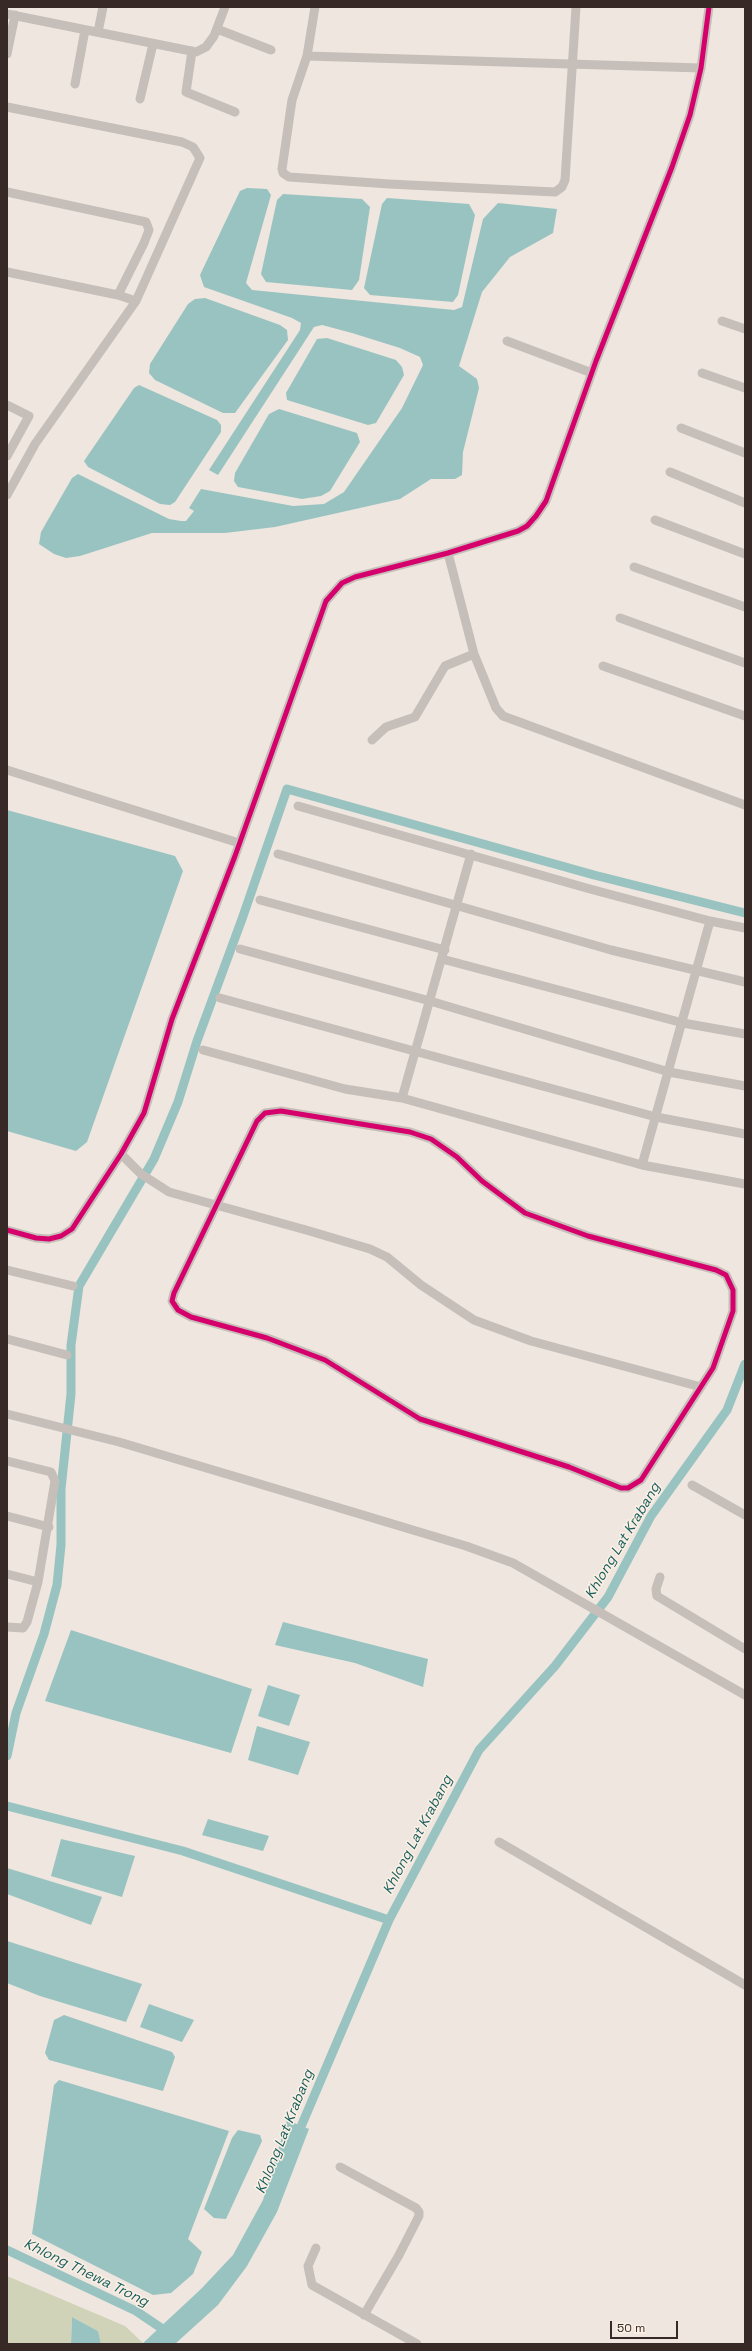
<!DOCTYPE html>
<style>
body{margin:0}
#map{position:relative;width:752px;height:2351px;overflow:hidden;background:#eee6df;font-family:"Space Grotesk",sans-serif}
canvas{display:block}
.frame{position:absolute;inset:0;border:8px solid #372a26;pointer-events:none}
.scale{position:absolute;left:610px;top:2321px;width:68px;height:18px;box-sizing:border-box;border:2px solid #372a26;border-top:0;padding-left:5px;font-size:12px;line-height:14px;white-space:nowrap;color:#372a26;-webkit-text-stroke:3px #fbf0e5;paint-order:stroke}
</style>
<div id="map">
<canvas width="752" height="2351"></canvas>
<div class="frame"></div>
<div class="scale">50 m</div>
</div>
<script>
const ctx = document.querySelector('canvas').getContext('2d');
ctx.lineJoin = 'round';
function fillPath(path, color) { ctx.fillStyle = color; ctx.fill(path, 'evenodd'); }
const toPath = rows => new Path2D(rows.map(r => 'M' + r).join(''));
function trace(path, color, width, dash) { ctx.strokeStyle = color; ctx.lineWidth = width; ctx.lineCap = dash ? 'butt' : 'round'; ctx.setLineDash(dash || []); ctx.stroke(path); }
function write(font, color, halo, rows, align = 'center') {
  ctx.font = font + ' "Space Grotesk",sans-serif'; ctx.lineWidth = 3; ctx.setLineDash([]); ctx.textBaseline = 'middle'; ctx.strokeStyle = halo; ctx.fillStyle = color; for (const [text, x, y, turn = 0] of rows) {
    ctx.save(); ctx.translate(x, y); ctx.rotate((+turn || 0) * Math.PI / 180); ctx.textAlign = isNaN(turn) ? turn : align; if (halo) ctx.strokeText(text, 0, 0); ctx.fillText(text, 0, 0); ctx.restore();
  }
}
fillPath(toPath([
 [7,2276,125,2326,143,2343,101,2344,98,2331,72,2317,71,2344,7,2344]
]), '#d0d3b7');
fillPath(toPath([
 [247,188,267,189,271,195,246,283,252,290,454,310,462,307,483,219,498,203,557,209,553,233,510,257,482,292,459,366,477,379,479,388,463,452,462,475,455,479,431,479,400,499,275,527,225,533,152,533,80,556,66,558,54,554,39,544,41,532,72,478,78,474,169,519,181,521,186,521,194,511,189,508,201,489,293,506,324,504,344,492,402,408,423,365,420,357,400,348,352,333,322,325,314,327,218,475,209,470,300,330,301,323,292,318,204,287,200,275,240,191],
 [283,194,362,199,370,207,359,280,352,290,266,282,261,274,277,200],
 [387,198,469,204,475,215,458,295,453,302,370,295,364,288,382,204],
 [205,298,280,325,287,330,288,340,235,413,223,413,155,380,149,373,150,364,188,304,195,299],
 [327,338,396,360,402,367,404,375,376,423,368,425,287,400,286,393,317,339],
 [139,385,217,420,221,425,221,432,175,502,170,505,160,504,88,467,84,461,134,388],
 [279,409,357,433,360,442,330,491,321,496,302,499,238,487,234,481,235,473,269,414],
 [7,810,175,856,183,871,87,1142,76,1151,7,1131],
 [283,1622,428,1659,423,1687,355,1663,275,1645],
 [71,1630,252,1689,231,1753,45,1701],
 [268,1685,300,1695,289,1726,258,1716],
 [257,1726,310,1742,298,1775,248,1760],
 [208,1819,269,1836,263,1851,202,1835],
 [61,1839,135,1856,122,1897,51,1876],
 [7,1868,102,1897,91,1925,7,1894],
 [7,1941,142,1984,126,2022,40,1996,7,1983],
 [149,2004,194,2020,182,2042,140,2027],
 [64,2015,172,2052,175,2057,163,2091,49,2060,45,2053,54,2020],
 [59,2080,229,2131,188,2239,202,2252,193,2274,171,2293,153,2295,32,2234,54,2085],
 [287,2120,309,2129,277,2212,247,2266,218,2305,175,2344,142,2344,201,2289,233,2255,263,2200],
 [238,2130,260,2135,262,2141,226,2219,214,2218,204,2209,232,2138],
 [72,2317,98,2331,101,2344,71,2344]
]), '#99c3c0');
trace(toPath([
 [7,1756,16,1713,44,1634,57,1585,61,1545,61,1489,71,1394,71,1345,79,1286,154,1159,178,1102,197,1041,242,919,287,789,594,875,745,913],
 [7,1806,183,1851,389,1920],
 [297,2136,389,1920,479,1750,555,1666,608,1597,651,1516,727,1410,745,1364],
 [7,2250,136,2311,170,2334]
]), '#99c3c0', 9);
trace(toPath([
 [315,7,307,56,292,100,282,169,283,173,289,177,389,184,555,192,562,187,565,180,576,7],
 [7,14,196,52,206,47,214,36,225,7],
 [217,29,271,50],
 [98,32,103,7],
 [192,51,186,92,235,112],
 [7,54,15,15],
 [307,56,701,68],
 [75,84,85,30],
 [140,99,153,44],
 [7,107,182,142,193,147,200,158,136,301,35,444,7,495],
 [7,192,146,222,149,230,144,243,118,295],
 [7,272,118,295,136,301],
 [722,321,745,329],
 [507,341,592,373],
 [702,373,745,388],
 [7,405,29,416,7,456],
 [681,428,745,453],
 [670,472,745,503],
 [655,520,745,554],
 [448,553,474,654,496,708,503,716,745,805],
 [634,567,745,607],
 [620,618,745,663],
 [603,666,745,716],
 [372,740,386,727,415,717,445,666,474,654],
 [7,770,239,843],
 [298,806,590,889,710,921,745,928],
 [278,854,611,950,745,982],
 [260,900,445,950],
 [240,949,430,1001,669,1072,745,1086],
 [442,959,683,1023,745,1034],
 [220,998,656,1117,745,1134],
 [203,1050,345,1089,402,1098,642,1165,745,1184],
 [402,1098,471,854],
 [281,1111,410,1132,431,1139,457,1157,482,1181,525,1213,588,1236,716,1270,726,1275,733,1290,733,1311,713,1368,641,1480,628,1488,621,1488,569,1467,420,1419,325,1360,267,1338,191,1317,178,1310,172,1301,174,1293,257,1121,265,1113,281,1111],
 [121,1154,141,1174,169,1192,306,1230,370,1249,387,1257,421,1285,474,1320,531,1341,701,1387],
 [642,1165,710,921],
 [7,1230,36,1238,49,1239,61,1236,72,1229,121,1154,144,1113,172,1019,235,856,326,601,342,583,355,577,448,553,518,531,527,526,536,516,546,501,596,361,672,167,690,115,701,68,709,7],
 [7,1270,73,1286],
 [7,1339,67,1355],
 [7,1414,119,1442,240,1478,466,1546,513,1563,745,1695],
 [7,1461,51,1472,55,1481,38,1582,27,1622,23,1628,7,1627],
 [692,1485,745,1515],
 [7,1516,49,1527],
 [7,1574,38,1582],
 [660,1577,656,1589,657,1596,745,1649],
 [499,1842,745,1985],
 [340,2167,416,2208,419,2212,419,2216,399,2255,364,2315],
 [316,2248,308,2266,312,2285,417,2344]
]), '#c6beb8', 9);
trace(toPath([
 [281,1111,410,1132,431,1139,457,1157,482,1181,525,1213,588,1236,716,1270,726,1275,733,1290,733,1311,713,1368,641,1480,628,1488,621,1488,569,1467,420,1419,325,1360,267,1338,191,1317,178,1310,172,1301,174,1293,257,1121,265,1113,281,1111],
 [7,1230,36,1238,49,1239,61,1236,72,1229,121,1154,144,1113,172,1019,235,856,326,601,342,583,355,577,448,553,518,531,527,526,536,516,546,501,596,361,672,167,690,115,701,68,709,7]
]), '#d6006c', 5);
write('italic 14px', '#185d5d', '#fbf0e5', [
 ["Khlong Lat Krabang",623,1541,-59],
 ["Khlong Lat Krabang",418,1835,-62],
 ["Khlong Lat Krabang",285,2132,-68],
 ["Khlong Thewa Trong",86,2273,26]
]);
</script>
